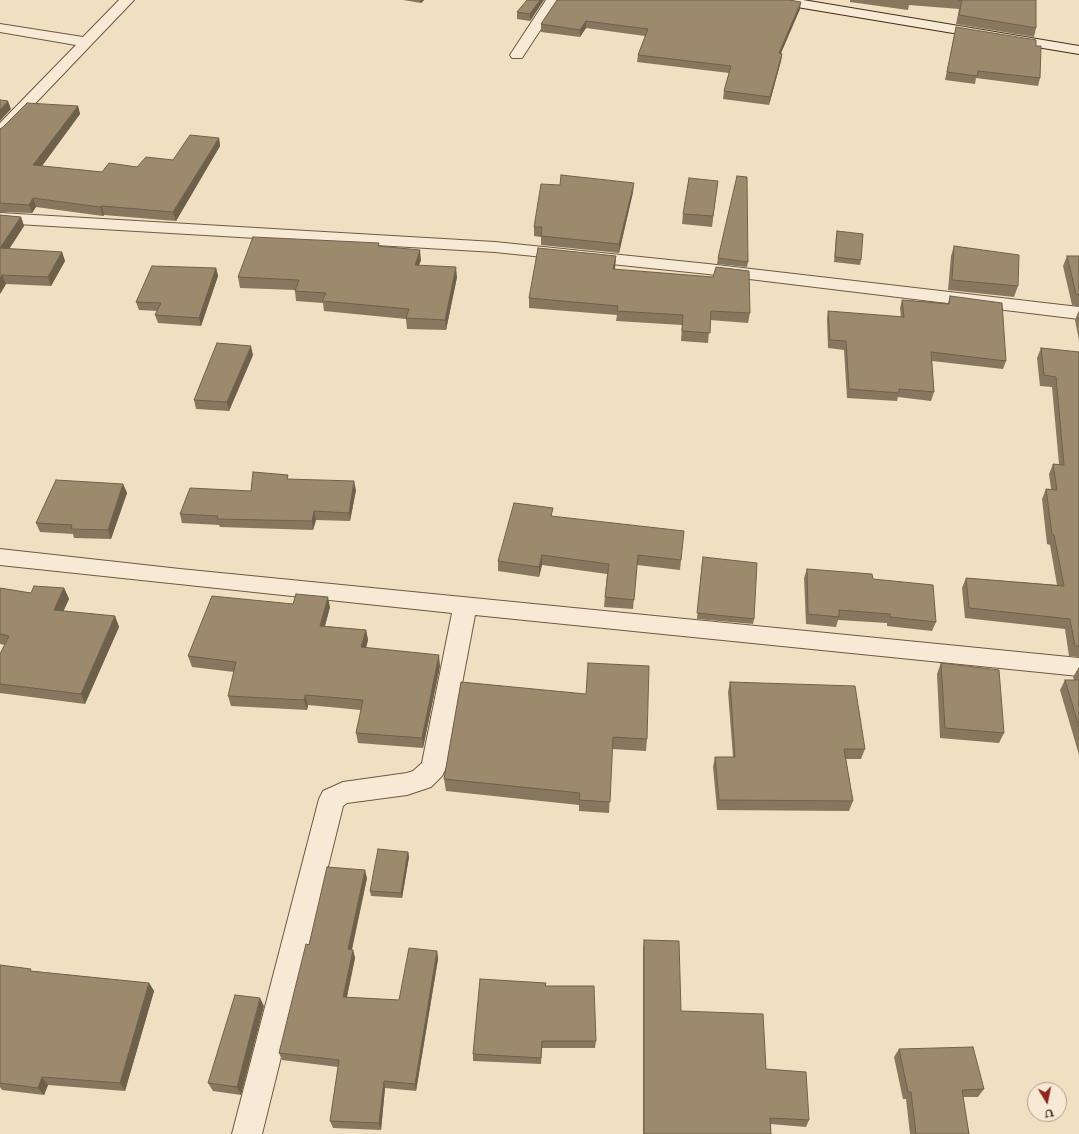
<!DOCTYPE html>
<style>
body{margin:0}
#map{position:relative;width:1079px;height:1134px;overflow:hidden;background:#f1dfc2;font-family:"IM FELL English",serif}
canvas{display:block}
.north{position:absolute;left:1027px;top:1082px;width:40px;height:40px;box-sizing:border-box;background:#f6ead7;border:1px solid #ae9e88;border-radius:50%;rotate:170deg;font-size:11px;font-weight:700;line-height:16px;text-align:center;color:#432d11}
.north::after{content:'';display:block;margin:auto;width:14px;height:18px;background:#8f2418;clip-path:polygon(50% 0,100% 100%,50% 72%,0 100%)}
</style>
<div id="map">
<canvas width="1079" height="1134"></canvas>
<div class="north">U</div>
</div>
<script>
const ctx = document.querySelector('canvas').getContext('2d');
ctx.lineJoin = 'round';
const toPath = rows => new Path2D(rows.map(r => 'M' + r).join(''));
function trace(path, color, width, dash) { ctx.strokeStyle = color; ctx.lineWidth = width; ctx.lineCap = dash ? 'butt' : 'round'; ctx.setLineDash(dash || []); ctx.stroke(path); }
function fillPath(path, color) { ctx.fillStyle = color; ctx.fill(path, 'evenodd'); }
const minor = toPath([
 [119,0,134,0,5,135,0,137,0,123,76,45,0,32,0,24,83,37,119,0],
 [546,0,560,0,522,58,512,58,510,55,546,0],
 [0,213,495,242,708,264,1079,307,1079,319,708,274,495,252,0,223,0,213],
 [0,549,180,569,1079,658,1079,676,475,615,446,768,442,776,431,787,407,795,347,803,343,806,262,1134,232,1134,319,799,323,791,343,782,407,773,413,771,422,763,452,613,0,565,0,549]
]);
const secondary = toPath([
 [772,0,803,0,1079,46,1079,54,779,4,774,3,772,0]
]);
trace(minor, '#6e5a3d', 2);
trace(secondary, '#432d11', 2);
fillPath(minor, '#f6ead7');
fillPath(secondary, '#f6ead7');
fillPath(toPath([
 [403,0,424,0,421,3],
 [544,0,530,21,517,19,517,12],
 [557,0,800,9,781,53,782,54,781,61,769,105,723,99,724,91,729,73,637,62,638,55,645,36,586,28,580,37,541,32,541,24],
 [850,0,1036,0,1036,28,1034,37,956,24,959,9,909,5,908,10,850,2],
 [956,27,1036,46,1040,78,1038,86,976,78,975,84,945,80],
 [78,106,80,114,42,166,102,172,137,167,173,160,219,138,220,146,176,221,104,215,103,216,36,207,32,213,0,212,0,129],
 [718,181,712,227,682,224,683,214],
 [633,192,619,253,541,245,541,237,534,236,534,227],
 [0,215,21,217,24,226,9,249,62,252,65,261,51,286,6,284,0,294],
 [837,231,861,260,860,265,834,262,836,236],
 [379,243,379,246,421,260,419,265,457,277,446,330,407,329,406,319,324,311,323,303,296,301,295,291,295,290,240,288,238,277],
 [954,246,1018,286,1014,297,948,290,951,256],
 [616,256,615,270,750,313,748,323,710,320,708,343,681,341,682,325,616,321,617,315,529,308,529,298],
 [1067,256,1079,256,1079,307,1072,305,1063,266],
 [718,258,748,262,747,267,717,264],
 [216,268,218,276,201,326,158,323,155,315,158,311,139,310,136,302],
 [950,296,1006,361,1003,369,932,361,934,392,931,401,898,397,897,401,847,398,844,350,828,348,827,319,828,311,901,317,900,308,902,300,948,303],
 [1079,310,1079,340,1075,320],
 [1041,348,1079,352,1079,657,1069,656,1065,629,965,618,962,588,966,578,1057,585,1050,545,1047,544,1042,499,1046,489,1051,489,1049,474,1053,464,1059,464,1052,387,1040,386,1037,358],
 [253,355,229,411,196,409,194,400],
 [289,479,356,490,350,521,316,520,313,530,220,527,219,525,182,523,180,514],
 [123,484,127,493,111,539,74,538,73,534,40,532,36,523],
 [553,516,681,560,680,570,637,565,633,609,604,607,607,574,542,565,539,577,498,571,498,561],
 [702,562,754,619,753,624,697,619],
 [807,569,873,579,936,622,932,631,887,626,887,623,838,620,836,627,806,624,804,578],
 [0,588,31,593,64,588,69,599,63,611,115,616,119,627,85,704,0,693,0,654,5,645,0,644],
 [293,604,330,607,325,626,366,630,368,640,366,648,440,666,423,748,358,743,356,733,361,710,308,705,307,710,231,706,228,696,234,672,192,667,188,656],
 [941,663,1004,733,999,743,940,738,937,674],
 [1079,667,1079,755,1060,690,1065,680,1074,680,1073,677],
 [461,682,647,739,646,751,612,749,609,813,579,811,579,805,446,791,444,779],
 [730,682,865,749,861,759,846,759,853,801,849,811,717,810,713,767,715,757,733,757,728,692],
 [408,852,409,857,402,898,371,896,370,891],
 [367,878,352,950,353,950,355,958,347,997,399,1000,437,951,438,959,416,1091,385,1088,381,1130,333,1128,330,1121,338,1067,282,1060,279,1053,309,945],
 [644,940,681,1011,766,1069,809,1120,806,1127,770,1124,771,1134,643,1134,643,948],
 [0,965,32,971,149,983,154,991,125,1091,48,1085,44,1095,2,1090,0,1087],
 [545,986,596,1041,595,1048,542,1048,541,1064,473,1061,473,1054],
 [264,1006,241,1095,213,1091,208,1083],
 [899,1049,984,1089,978,1097,963,1097,969,1134,910,1134,906,1099,903,1099,894,1057]
]), '#87775e');
fillPath(toPath([
 [420,0,424,0,421,3],
 [540,0,544,0,530,21,530,14],
 [801,2,800,9,778,60,779,53],
 [586,21,586,28,580,37,580,30],
 [782,54,781,61,769,105,770,97],
 [8,101,11,109,0,121,0,110],
 [78,106,80,114,36,174,33,165],
 [219,138,220,146,176,221,173,212],
 [634,183,633,192,619,253,619,244],
 [33,198,36,207,32,213,29,205],
 [102,206,104,215,103,216,100,207],
 [21,217,24,226,4,257,0,248],
 [420,250,421,260,415,275,415,265],
 [62,252,65,261,51,286,48,277],
 [616,256,615,266,612,279,613,269],
 [456,267,457,277,446,330,445,320],
 [216,268,218,276,201,326,199,318],
 [2,275,6,284,0,294,0,279],
 [251,346,253,355,229,411,227,402],
 [354,481,356,490,350,521,349,513],
 [123,484,127,493,111,539,108,530],
 [314,511,316,520,313,530,312,521],
 [542,555,542,565,539,577,539,567],
 [64,588,69,599,59,621,54,610],
 [328,597,330,607,322,636,320,626],
 [115,616,119,627,85,704,81,694],
 [366,630,368,640,363,658,361,647],
 [439,655,440,666,423,748,422,738],
 [305,695,308,705,307,710,304,700],
 [408,852,409,857,402,898,401,893],
 [365,870,367,878,350,957,348,949],
 [353,950,355,958,345,1005,343,997],
 [437,951,438,959,416,1091,415,1084],
 [149,983,154,991,125,1091,120,1083],
 [260,998,264,1006,241,1095,237,1087],
 [42,1077,48,1085,44,1095,38,1088],
 [384,1081,385,1088,381,1130,379,1123]
]), '#6e614c');
const building = toPath([
 [527,0,540,0,530,14,517,12,527,0],
 [557,0,789,0,801,2,779,53,782,54,770,97,724,91,731,66,638,55,648,29,586,21,580,30,541,24,557,0],
 [959,0,1036,0,1036,28,959,15,962,0,959,0],
 [956,27,1036,40,1036,46,1041,46,1040,78,978,71,977,76,947,72,956,27],
 [0,100,8,101,0,110,0,100],
 [27,103,78,106,33,165,102,172,109,163,137,167,146,157,173,160,190,135,219,138,173,212,102,206,100,207,33,198,29,205,0,203,0,129,3,127,27,103],
 [561,175,634,183,619,244,541,236,542,227,534,227,541,184,560,185,561,175],
 [737,176,747,177,748,262,718,258,737,176],
 [689,178,718,181,713,216,683,214,689,178],
 [0,215,21,217,0,248,62,252,48,277,2,275,0,279,0,215],
 [837,231,863,234,861,260,835,257,837,231],
 [253,237,379,243,378,246,420,250,415,265,456,267,445,320,406,318,409,309,322,301,326,293,295,291,299,280,238,277,253,237],
 [954,246,1019,255,1018,286,952,280,954,246],
 [538,248,616,256,613,269,713,277,716,267,749,271,750,313,711,311,710,333,682,331,683,315,617,311,618,306,529,298,538,248],
 [1067,256,1079,256,1079,295,1076,294,1067,256],
 [152,266,216,268,199,318,155,315,161,303,136,302,152,266],
 [950,296,1002,303,1006,361,931,352,934,392,899,389,899,393,849,389,846,341,830,340,828,311,904,317,902,300,949,304,950,296],
 [217,343,251,346,227,402,194,400,217,343],
 [1041,348,1079,352,1079,646,1075,646,1070,619,969,608,966,578,1064,586,1054,535,1052,534,1046,489,1057,490,1053,464,1064,465,1056,377,1044,375,1041,348],
 [253,472,288,475,287,479,354,481,349,513,314,511,312,521,217,519,218,516,180,514,190,488,251,491,253,472],
 [56,480,123,484,108,530,71,529,72,525,36,523,56,480],
 [514,503,553,508,551,516,684,531,681,560,638,555,634,600,605,597,609,564,542,555,539,567,498,561,514,503],
 [703,557,757,563,754,619,697,613,703,557],
 [807,569,872,574,873,579,933,585,936,622,890,617,890,614,839,610,839,617,808,614,807,569],
 [34,586,64,588,54,610,115,616,81,694,0,684,0,654,9,636,0,634,0,588,31,593,34,586],
 [296,594,328,597,320,626,366,630,361,647,439,655,422,738,356,733,363,700,305,695,304,700,228,696,236,662,188,656,212,596,293,604,296,594],
 [588,663,649,666,647,739,613,737,610,802,579,800,580,793,444,779,461,682,586,694,588,663],
 [941,663,999,670,1004,733,945,728,941,663],
 [1065,680,1079,680,1079,727,1065,680],
 [730,682,855,686,865,749,844,749,853,801,719,800,715,757,735,757,730,682],
 [378,849,408,852,401,893,370,891,378,849],
 [327,867,365,870,348,949,353,950,343,997,399,1000,409,948,437,951,415,1084,384,1081,379,1123,330,1121,339,1060,279,1053,306,944,309,945,327,867],
 [644,940,679,941,681,1011,763,1014,766,1069,806,1072,809,1120,770,1118,771,1134,644,1134,644,940],
 [0,965,31,969,30,971,149,983,120,1083,42,1077,38,1088,0,1083,0,965],
 [480,979,546,983,545,986,594,986,596,1041,542,1041,541,1058,473,1054,480,979],
 [235,995,260,998,237,1087,208,1083,235,995],
 [973,1047,984,1089,962,1090,969,1134,916,1134,911,1092,908,1092,899,1049,973,1047]
]);
fillPath(building, '#9d8a6d');
trace(building, '#6e614c', 1);
</script>
